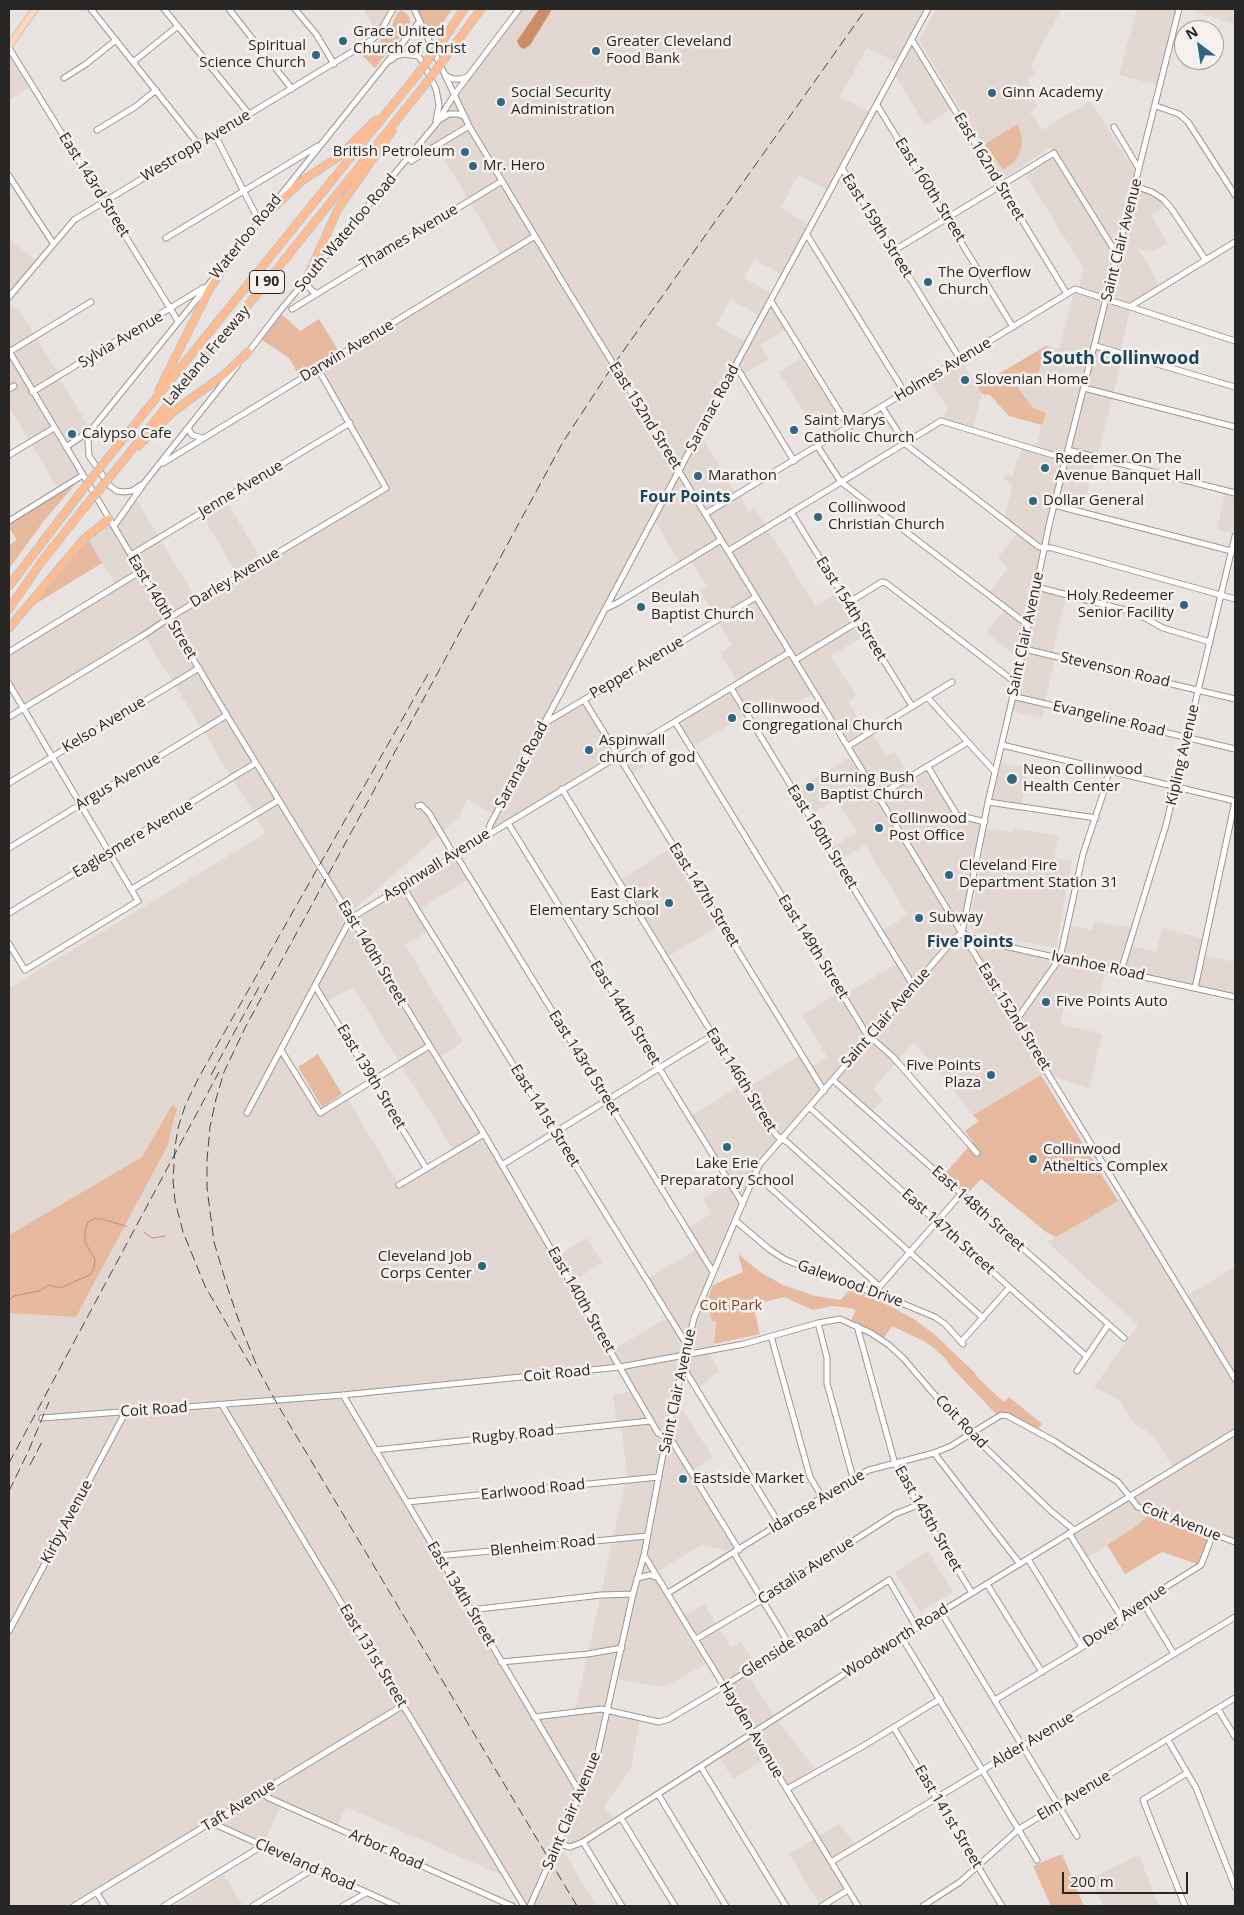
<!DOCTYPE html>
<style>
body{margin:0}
#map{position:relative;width:1244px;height:1915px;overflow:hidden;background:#e9e4e1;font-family:"Open Sans",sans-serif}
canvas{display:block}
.frame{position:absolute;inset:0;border:10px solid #292726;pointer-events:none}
.north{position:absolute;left:1174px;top:20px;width:50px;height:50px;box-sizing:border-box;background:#f6f1ee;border:1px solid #a4a09e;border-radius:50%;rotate:329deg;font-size:14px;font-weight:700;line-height:20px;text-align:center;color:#292726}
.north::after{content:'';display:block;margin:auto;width:18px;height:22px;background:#306681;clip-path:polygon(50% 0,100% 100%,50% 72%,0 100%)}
.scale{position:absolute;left:1062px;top:1872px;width:126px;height:22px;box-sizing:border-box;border:2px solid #292726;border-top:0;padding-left:6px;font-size:15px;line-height:18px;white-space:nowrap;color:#292726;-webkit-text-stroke:4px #f6f1ee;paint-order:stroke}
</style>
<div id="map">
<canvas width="1244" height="1915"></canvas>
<div class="frame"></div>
<div class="north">N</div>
<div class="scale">200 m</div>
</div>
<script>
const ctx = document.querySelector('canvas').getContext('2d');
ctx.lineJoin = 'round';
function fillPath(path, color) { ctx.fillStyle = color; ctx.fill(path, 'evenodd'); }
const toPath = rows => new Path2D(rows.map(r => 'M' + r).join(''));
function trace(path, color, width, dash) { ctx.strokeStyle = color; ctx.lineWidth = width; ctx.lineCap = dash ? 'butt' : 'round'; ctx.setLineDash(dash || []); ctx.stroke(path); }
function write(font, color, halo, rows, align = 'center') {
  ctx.font = font + ' "Open Sans",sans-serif'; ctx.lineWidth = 5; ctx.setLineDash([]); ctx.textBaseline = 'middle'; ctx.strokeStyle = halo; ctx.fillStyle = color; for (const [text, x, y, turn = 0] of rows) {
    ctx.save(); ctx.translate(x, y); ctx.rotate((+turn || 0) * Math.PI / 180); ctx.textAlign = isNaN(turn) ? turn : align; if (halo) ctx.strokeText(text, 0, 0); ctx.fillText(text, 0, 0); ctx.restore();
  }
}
fillPath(toPath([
 [363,9,393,9,379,34],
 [519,9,928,9,912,40,953,108,925,125,894,73,899,63,867,48,840,97,872,113,830,191,798,175,781,208,812,226,784,276,754,259,744,278,774,295,771,301,788,328,760,345,769,359,742,375,736,367,699,433,737,495,739,494,749,512,755,508,815,606,841,591,867,634,831,656,856,696,848,702,868,733,871,732,886,756,894,751,910,777,928,767,957,815,985,822,984,828,1013,832,1015,828,1058,836,1054,858,1072,861,1056,948,975,933,969,926,984,846,980,846,962,933,977,940,1060,958,1067,925,1092,930,1094,921,1134,928,1129,946,1156,952,1162,928,1205,939,1202,955,1235,962,1235,997,1106,968,1098,1001,1066,995,1060,1024,1102,1034,1089,1088,1051,1076,1048,1071,973,1115,914,1042,873,1089,883,1099,870,1114,833,1081,760,1164,700,1304,710,1309,716,1321,714,1349,708,1351,719,1371,697,1390,683,1367,675,1398,713,1458,691,1471,737,1552,701,1545,655,1573,682,1617,704,1604,731,1647,741,1642,756,1665,746,1672,776,1719,817,1771,787,1789,767,1758,733,1779,718,1756,753,1734,709,1662,664,1687,615,1679,607,1710,640,1718,631,1769,604,1806,615,1822,578,1845,559,1844,553,1836,544,1856,549,1865,542,1880,546,1885,563,1851,596,1906,524,1906,504,1876,346,1807,336,1828,282,1804,262,1846,214,1822,74,1906,9,1906,9,1313,76,1317,168,1145,173,1121,178,1109,172,1105,142,1157,9,1235,9,1032,10,1031,9,1028,9,988,266,833,144,635,24,708,9,684,9,652,116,586,87,537,109,519,113,525,134,496,197,601,238,576,201,513,225,499,263,562,386,488,318,369,502,256,436,146,411,161,409,157],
 [560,279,657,435,653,440,652,440],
 [730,299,762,317,748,344,716,325],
 [654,519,681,564,690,559,707,586,700,591,732,645,720,653,738,683,675,722,691,748,773,698,782,712,815,692,853,755,794,791,809,815,836,799,857,832,829,849,838,862,865,845,908,915,880,932,899,962,843,996,840,992,802,1015,827,1057,810,1067,802,1054,746,1088,743,1084,689,1117,730,1183,703,1199,711,1214,686,1229,698,1248,646,1280,669,1317,611,1351,571,1282,602,1263,587,1238,556,1257,437,1058,463,1042,405,945,430,930,418,910,470,878,456,855,351,918,329,882,326,888,313,868,316,861,194,659,351,912,459,817,467,799,494,815,487,835,619,756,630,775,650,763,639,744,618,756,584,700,545,723],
 [315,987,325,1003,353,987,454,1151,399,1184,346,1097,320,1113,281,1050],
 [620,1367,633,1391,613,1395,617,1425,621,1425,628,1480,626,1480,613,1538,575,1712,534,1717,343,1395],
 [936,9,1062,9,1031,65,1035,75,1027,78,1035,92,1031,95,1038,106,1030,113,1042,130,1090,101,1138,176,1136,186,1152,192,1168,204,1151,215,1167,243,1152,252,1138,249,1161,287,1131,306,1120,353,1123,354,1097,458,1095,457,1083,512,1055,505,1037,587,1066,595,1052,655,1055,656,1042,718,1009,710,1021,661,986,632,1007,608,988,594,1008,568,998,558,1018,532,1004,521,1013,486,1003,478,1007,474,1013,476,1016,464,1023,446,1035,449,1045,413,1033,408,1006,371,1047,345,1059,349,1075,289,1078,290,1084,269,1024,172,1054,153,1051,147,1002,179,919,40],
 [1137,9,1179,9,1161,86,1119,75],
 [1187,9,1235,9,1235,24],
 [9,49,32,86,9,100],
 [9,239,38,262,9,297],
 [9,304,21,313,60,376,59,378,91,430,66,447,83,475,59,490,9,407],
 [801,358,843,424,831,432,818,410,807,417,779,372],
 [960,359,982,394,972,429,941,421,948,408,929,378],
 [1225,491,1235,493,1235,533,1217,530],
 [997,762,1028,768,1021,806,988,802],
 [668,850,716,927,669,956,622,879],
 [1125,1196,1186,1296,1235,1267,1235,1535,1233,1541,1152,1512,1131,1530,1085,1559,1069,1533,1174,1469,1153,1435,1135,1424,1120,1401,1094,1387,1138,1325,1047,1242],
 [928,1551,953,1592,920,1612,895,1572],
 [840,1824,856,1847,831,1862,848,1890,821,1906,789,1854],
 [1139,1855,1159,1906,1103,1906,1092,1878],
 [224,1875,243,1905,240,1906,174,1906]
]), '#e3d7d1');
fillPath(toPath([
 [414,9,452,9,430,43],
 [402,10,409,16,410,22,408,27,375,68,360,53,380,41,391,28,397,13],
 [1018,124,1022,139,1021,149,1015,161,1003,170,985,144],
 [279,312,300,331,319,319,341,355,301,379,289,358,259,338],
 [1047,345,1038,374,1033,373,1016,385,1033,408,1046,413,1042,425,1009,416,990,395,982,394,977,387],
 [83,475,43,522,9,569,9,545,17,540,9,528,9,521],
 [87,537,102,563,32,606,30,602],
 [318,1054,342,1094,322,1107,298,1067],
 [1041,1075,1118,1201,1056,1237,1046,1232,981,1179,964,1197,942,1177,973,1142,965,1131,979,1121,973,1115],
 [172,1105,178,1108,173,1121,168,1145,76,1317,9,1313,9,1235,142,1157],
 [738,1254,760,1272,783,1285,815,1296,841,1300,853,1285,894,1300,890,1306,914,1319,934,1334,974,1372,978,1378,1004,1402,1009,1397,1042,1424,1036,1432,1008,1416,998,1416,955,1371,943,1356,926,1342,892,1326,882,1340,850,1323,856,1310,850,1308,832,1306,813,1310,784,1297,753,1305,760,1334,714,1344,716,1321,712,1321,710,1309,705,1306,713,1285,743,1272],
 [1152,1512,1213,1534,1201,1565,1162,1552,1125,1574,1107,1545,1131,1530],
 [1062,1854,1084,1906,1051,1906,1033,1866]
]), '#e7b99e');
fillPath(toPath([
 [539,9,551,9,551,11,530,45,524,49,520,47,517,41]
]), '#ca8d68');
trace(toPath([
 [144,1232,152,1238,165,1236],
 [9,1300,14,1296,39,1291,49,1285,60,1288,90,1275,94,1269,95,1259,85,1242,85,1231,88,1222,93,1219,101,1219,126,1226]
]), '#ca8d68', 1);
const minor = toPath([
 [91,9,199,145],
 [164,9,249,114],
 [229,9,292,89],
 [295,9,316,34,334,64],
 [414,9,469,126,565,286],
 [912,40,1067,294],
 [9,48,178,321],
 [391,60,396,56,404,54,418,56,422,61,436,89,439,105,436,121],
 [133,62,178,26],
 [445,75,453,79,460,79,467,77],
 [64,78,86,64,116,40],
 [877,105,1013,327],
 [1156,106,1179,114,1188,122,1235,195],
 [441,119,449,114,458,114,465,117],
 [1114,127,1139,169],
 [97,130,135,107,156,90],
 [215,135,259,221],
 [411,161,469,126],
 [842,168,960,359],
 [9,176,53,243],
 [1135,186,1152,192,1163,199,1171,208,1205,259],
 [272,206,420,21],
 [807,235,905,393],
 [166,238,318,146],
 [893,251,1054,153,1118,256],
 [233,255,260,220],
 [305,282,312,291,317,293],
 [9,297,74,220,370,41,379,34,393,9],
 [771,301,849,427],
 [1131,306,1235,242],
 [292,309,502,181],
 [1096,346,1235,387],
 [9,351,229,719,484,1134,658,1433,672,1441,739,1550],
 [9,352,91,302],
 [247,354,279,312,436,124,454,95,519,9],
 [736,366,794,461],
 [1084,388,1235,427],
 [9,389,14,386],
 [32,392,203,288],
 [633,396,1235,1379],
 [882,407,905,443],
 [188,428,192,435,202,438],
 [90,431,88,441,89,456,110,486,117,491,124,492,132,491,141,485],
 [904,443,1039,547,1052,548,1235,599],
 [66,447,91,430,213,279],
 [818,447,841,482,1028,625],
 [1068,450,1235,493],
 [9,455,54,428],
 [163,463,535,236],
 [1054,505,1235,552],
 [791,512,912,706],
 [705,514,1075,289,1235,341],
 [9,521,83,475],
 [114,526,145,482,237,366],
 [728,551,941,421,1066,459],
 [131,555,350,423],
 [1037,587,1136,613,1163,628,1210,642],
 [848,603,882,582,886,583,1016,683],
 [607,608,619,602,721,540],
 [1024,649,1235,699],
 [9,652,141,571],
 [795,660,859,621],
 [9,684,138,901,25,970,9,944],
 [731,688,914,987],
 [1012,696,1235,749],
 [927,697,995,772],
 [584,700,824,1091],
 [9,717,144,635,169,618,386,488,318,369],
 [675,722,866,1033,893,1057,977,1153],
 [545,723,756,597],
 [1002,745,1235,801],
 [848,746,952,682],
 [928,767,957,815,985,822],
 [9,783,199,668],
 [562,789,764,1118,777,1136,787,1142,983,1318],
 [878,796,968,742],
 [988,802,1096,818],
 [418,806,421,805,429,813,454,855],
 [508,823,743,1204],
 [487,835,490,825,699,433,928,9],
 [9,848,227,715],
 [456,855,713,1272],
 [403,887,687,1345],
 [132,889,279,800],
 [9,913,256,763],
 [962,933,977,940,1235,997],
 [1121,971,1166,825,1235,536],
 [315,986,426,1168],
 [1195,988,1235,801],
 [1015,1019,1020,1015,1060,958,1083,854,1104,791,1109,770],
 [281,1050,320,1113,429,1046],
 [833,1080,1124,1338],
 [810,1108,1086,1356],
 [247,1113,351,918,790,652],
 [502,1165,713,1035],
 [755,1174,879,1286],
 [399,1185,484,1134],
 [736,1221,769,1249,784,1259,805,1268,894,1300,935,1317,945,1324,963,1344],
 [874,1293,961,1194],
 [818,1323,827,1358,827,1384,830,1394,853,1478],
 [857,1326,895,1464,902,1478,972,1593],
 [771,1336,810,1477,822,1497],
 [961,1342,1009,1288],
 [683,1367,780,1525],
 [1077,1371,1108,1325],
 [343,1395,580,1793],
 [222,1405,524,1906],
 [42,1418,343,1395,620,1367,744,1344,818,1323,840,1319,871,1333,889,1345,904,1359,933,1393,971,1434,1051,1511,1074,1530],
 [375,1450,650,1421],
 [934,1453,1020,1564],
 [407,1502,659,1477],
 [1069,1533,1123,1620],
 [734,1553,789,1644],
 [644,1555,858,1906],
 [438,1556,647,1536],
 [1028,1559,1082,1647],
 [637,1578,650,1575,658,1578],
 [987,1584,1042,1672],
 [668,1593,853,1478,869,1470,934,1453,951,1446,1001,1415,1008,1416,1054,1441,1118,1482,1138,1507,1235,1542],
 [1142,1601,1174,1654],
 [470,1610,601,1595,633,1594],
 [941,1612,1077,1836],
 [9,1631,125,1413],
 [902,1638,1037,1860],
 [696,1639,762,1600,895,1514,918,1505],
 [501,1662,588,1654,622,1648],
 [995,1700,1117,1626,1134,1607,1201,1565,1213,1534],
 [1218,1709,1235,1737],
 [534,1717,601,1709,659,1722,669,1719,724,1686,889,1580,917,1628],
 [894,1728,1002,1906],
 [1168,1740,1196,1788,1235,1887],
 [701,1767,786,1906],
 [787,1789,865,1745,940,1699],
 [261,1793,269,1798,512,1906],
 [658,1794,726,1906],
 [621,1818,675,1906],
 [214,1822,219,1826,397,1906],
 [583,1842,622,1906],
 [559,1844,570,1847,583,1842,941,1612,1235,1432],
 [831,1862,1235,1617],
 [97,1893,105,1906],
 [74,1906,402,1706],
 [164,1906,262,1846],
 [253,1906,313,1869],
 [343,1906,366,1893],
 [530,1906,597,1756,633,1594,644,1555,666,1438,694,1318,755,1174,760,1164,955,938,962,933,988,802,1016,683,1050,521,1179,9],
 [822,1906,848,1890],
 [923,1906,960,1882,1019,1829,1235,1698],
 [1185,1906,1143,1800,1187,1773]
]);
const major = toPath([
 [9,46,35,9]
]);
const highway = toPath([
 [445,37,464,9],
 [451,50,481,9],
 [259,221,303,180,337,158,376,120],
 [305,282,338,209,392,131],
 [159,390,210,288,234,253],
 [138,446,174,411,225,374,248,352],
 [106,460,417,75],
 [114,472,420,91],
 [9,586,77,497],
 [9,609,42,561,84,508],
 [9,628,84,539,109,519]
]);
trace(minor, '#9b9693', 7);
trace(major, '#c3c3c2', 8);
trace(highway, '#c3c3c2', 9);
trace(minor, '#fff', 5);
trace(major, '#ffd6be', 6);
trace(highway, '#ffbb92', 7);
trace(toPath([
 [211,1075,260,985],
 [251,1366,205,1286,183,1232,175,1201,173,1181,175,1147,178,1128,185,1106,199,1077,428,674],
 [9,1463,219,1072],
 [30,1465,43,1440],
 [9,1491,28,1452,49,1402],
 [577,1906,279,1407,259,1371,242,1330,227,1286,214,1242,207,1188,207,1160,210,1127,216,1099,224,1072,245,1028,563,442,612,367,866,9]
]), '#494645', 1, [10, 5]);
const minorBridge = toPath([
 [565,286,633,396]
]);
const highwayBridge = toPath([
 [417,75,445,37],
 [420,91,451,50],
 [77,497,106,460],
 [84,508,114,472]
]);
trace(minorBridge, '#9b9693', 7, []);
trace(highwayBridge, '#c3c3c2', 9, []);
trace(minorBridge, '#fff', 5);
trace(highwayBridge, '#ffbb92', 7);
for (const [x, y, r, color] of [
 [343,41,5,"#306681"],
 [596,51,5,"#306681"],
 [316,55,5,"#306681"],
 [992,93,5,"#306681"],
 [501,102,5,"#306681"],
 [465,152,5,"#306681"],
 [473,166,5,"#306681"],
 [928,282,5,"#306681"],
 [965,380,5,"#306681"],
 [794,430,5,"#306681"],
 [72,434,5,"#306681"],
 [1045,468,5,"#306681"],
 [698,476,5,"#306681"],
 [1033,501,5,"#306681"],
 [818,517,5,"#306681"],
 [1184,605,5,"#306681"],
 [641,607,5,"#306681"],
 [732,718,5,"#306681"],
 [589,750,5,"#306681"],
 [1012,779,6,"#306681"],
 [810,787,5,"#306681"],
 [879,828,5,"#306681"],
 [949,875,5,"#306681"],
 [669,903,5,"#306681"],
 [919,918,5,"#306681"],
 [1046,1002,5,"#306681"],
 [991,1075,5,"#306681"],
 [727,1147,5,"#306681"],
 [1033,1159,5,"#306681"],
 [482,1266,5,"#306681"],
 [683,1479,5,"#306681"]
]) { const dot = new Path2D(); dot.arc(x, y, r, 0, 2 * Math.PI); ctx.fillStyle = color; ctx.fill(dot); trace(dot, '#f6f1ee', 2); }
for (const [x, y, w] of [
 [267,282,35]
]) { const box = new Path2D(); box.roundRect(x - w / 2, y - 11.5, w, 23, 4); ctx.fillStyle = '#f6f1ee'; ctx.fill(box); trace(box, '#292726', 1); }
write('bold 14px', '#292726', null, [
 ["I 90",267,282]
]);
write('15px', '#292726', '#f6f1ee', [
 ["Grace United",353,32],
 ["Church of Christ",353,49],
 ["Greater Cleveland",606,42],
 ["Food Bank",606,59],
 ["Spiritual",306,46,"right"],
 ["Science Church",306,63,"right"],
 ["Social Security",511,93],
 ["Administration",511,110],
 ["Ginn Academy",1002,93],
 ["British Petroleum",455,152,"right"],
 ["Mr. Hero",483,166],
 ["The Overflow",938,273],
 ["Church",938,290],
 ["Slovenian Home",975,380],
 ["Saint Marys",804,421],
 ["Catholic Church",804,438],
 ["Calypso Cafe",82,434],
 ["Redeemer On The",1055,459],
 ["Avenue Banquet Hall",1055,476],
 ["Marathon",708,476],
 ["Dollar General",1043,501],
 ["Collinwood",828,508],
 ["Christian Church",828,525],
 ["Holy Redeemer",1174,596,"right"],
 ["Senior Facility",1174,613,"right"],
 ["Beulah",651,598],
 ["Baptist Church",651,615],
 ["Collinwood",742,709],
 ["Congregational Church",742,726],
 ["Aspinwall",599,741],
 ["church of god",599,758],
 ["Neon Collinwood",1023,770],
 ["Health Center",1023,787],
 ["Burning Bush",820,778],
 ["Baptist Church",820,795],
 ["Collinwood",889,819],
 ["Post Office",889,836],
 ["Cleveland Fire",959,866],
 ["Department Station 31",959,883],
 ["East Clark",659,894,"right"],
 ["Elementary School",659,911,"right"],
 ["Subway",929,918],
 ["Five Points Auto",1056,1002],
 ["Five Points",981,1066,"right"],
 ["Plaza",981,1083,"right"],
 ["Collinwood",1043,1150],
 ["Atheltics Complex",1043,1167],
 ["Lake Erie",727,1164,"center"],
 ["Preparatory School",727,1181,"center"],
 ["Cleveland Job",472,1257,"right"],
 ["Corps Center",472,1274,"right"],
 ["Eastside Market",693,1479]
], 'left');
write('15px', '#292726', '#f6f1ee', [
 ["Westropp Avenue",196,146,-31],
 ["East 162nd Street",989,167,59],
 ["East 143rd Street",94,185,58],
 ["East 160th Street",930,190,58],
 ["East 159th Street",877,226,58],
 ["South Waterloo Road",346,233,-50],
 ["Waterloo Road",246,237,-51],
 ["Thames Avenue",409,237,-31],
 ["Saint Clair Avenue",1122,240,-76],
 ["Sylvia Avenue",121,340,-31],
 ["Darwin Avenue",347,351,-31],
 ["Lakeland Freeway",207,356,-50],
 ["Holmes Avenue",943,370,-31],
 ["Saranac Road",713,408,-62],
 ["East 152nd Street",645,416,58],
 ["Jenne Avenue",241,489,-31],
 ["Darley Avenue",235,578,-31],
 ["East 140th Street",162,607,59],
 ["East 154th Street",851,609,58],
 ["Saint Clair Avenue",1026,634,-78],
 ["Pepper Avenue",637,668,-31],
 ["Stevenson Road",1115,670,13],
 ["Evangeline Road",1109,719,13],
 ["Kelso Avenue",104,725,-31],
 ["Kipling Avenue",1183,755,-77],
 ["Saranac Road",522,765,-62],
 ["Argus Avenue",118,782,-31],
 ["East 150th Street",822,837,58],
 ["Eaglesmere Avenue",133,839,-31],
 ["Aspinwall Avenue",437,865,-32],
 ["East 147th Street",704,895,58],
 ["East 149th Street",813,947,58],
 ["East 140th Street",372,953,59],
 ["Ivanhoe Road",1098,966,12],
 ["East 144th Street",625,1013,58],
 ["East 152nd Street",1014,1017,58],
 ["Saint Clair Avenue",886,1018,-49],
 ["East 143rd Street",584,1063,58],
 ["East 139th Street",371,1077,59],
 ["East 146th Street",741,1080,58],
 ["East 141st Street",545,1116,58],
 ["East 148th Street",978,1209,42],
 ["East 147th Street",948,1232,42],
 ["Galewood Drive",850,1284,20],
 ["East 140th Street",581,1300,60],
 ["Coit Road",557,1374,-6],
 ["Saint Clair Avenue",678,1391,-78],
 ["Coit Road",154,1410,-4],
 ["Coit Road",961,1422,46],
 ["Rugby Road",513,1435,-6],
 ["Earlwood Road",533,1490,-6],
 ["Idarose Avenue",817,1502,-31],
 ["East 145th Street",928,1519,60],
 ["Kirby Avenue",67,1522,-62],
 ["Coit Avenue",1181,1522,21],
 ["Blenheim Road",543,1546,-6],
 ["Castalia Avenue",806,1571,-33],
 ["East 134th Street",461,1594,59],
 ["Dover Avenue",1125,1616,-35],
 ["Woodworth Road",896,1641,-33],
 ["Glenside Road",785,1647,-33],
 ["East 131st Street",373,1656,59],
 ["Hayden Avenue",751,1730,59],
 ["Alder Avenue",1033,1740,-31],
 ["Elm Avenue",1074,1796,-31],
 ["Taft Avenue",239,1806,-32],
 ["Saint Clair Avenue",572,1811,-67],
 ["East 141st Street",948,1817,59],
 ["Arbor Road",386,1850,24],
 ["Cleveland Road",305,1865,24]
]);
write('15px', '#7e431b', '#f6f1ee', [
 ["Coit Park",731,1306]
]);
write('bold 16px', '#1b475d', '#f6f1ee', [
 ["Four Points",685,497],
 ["Five Points",970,942]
]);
write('bold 18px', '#1b475d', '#f6f1ee', [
 ["South Collinwood",1121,359]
]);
</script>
